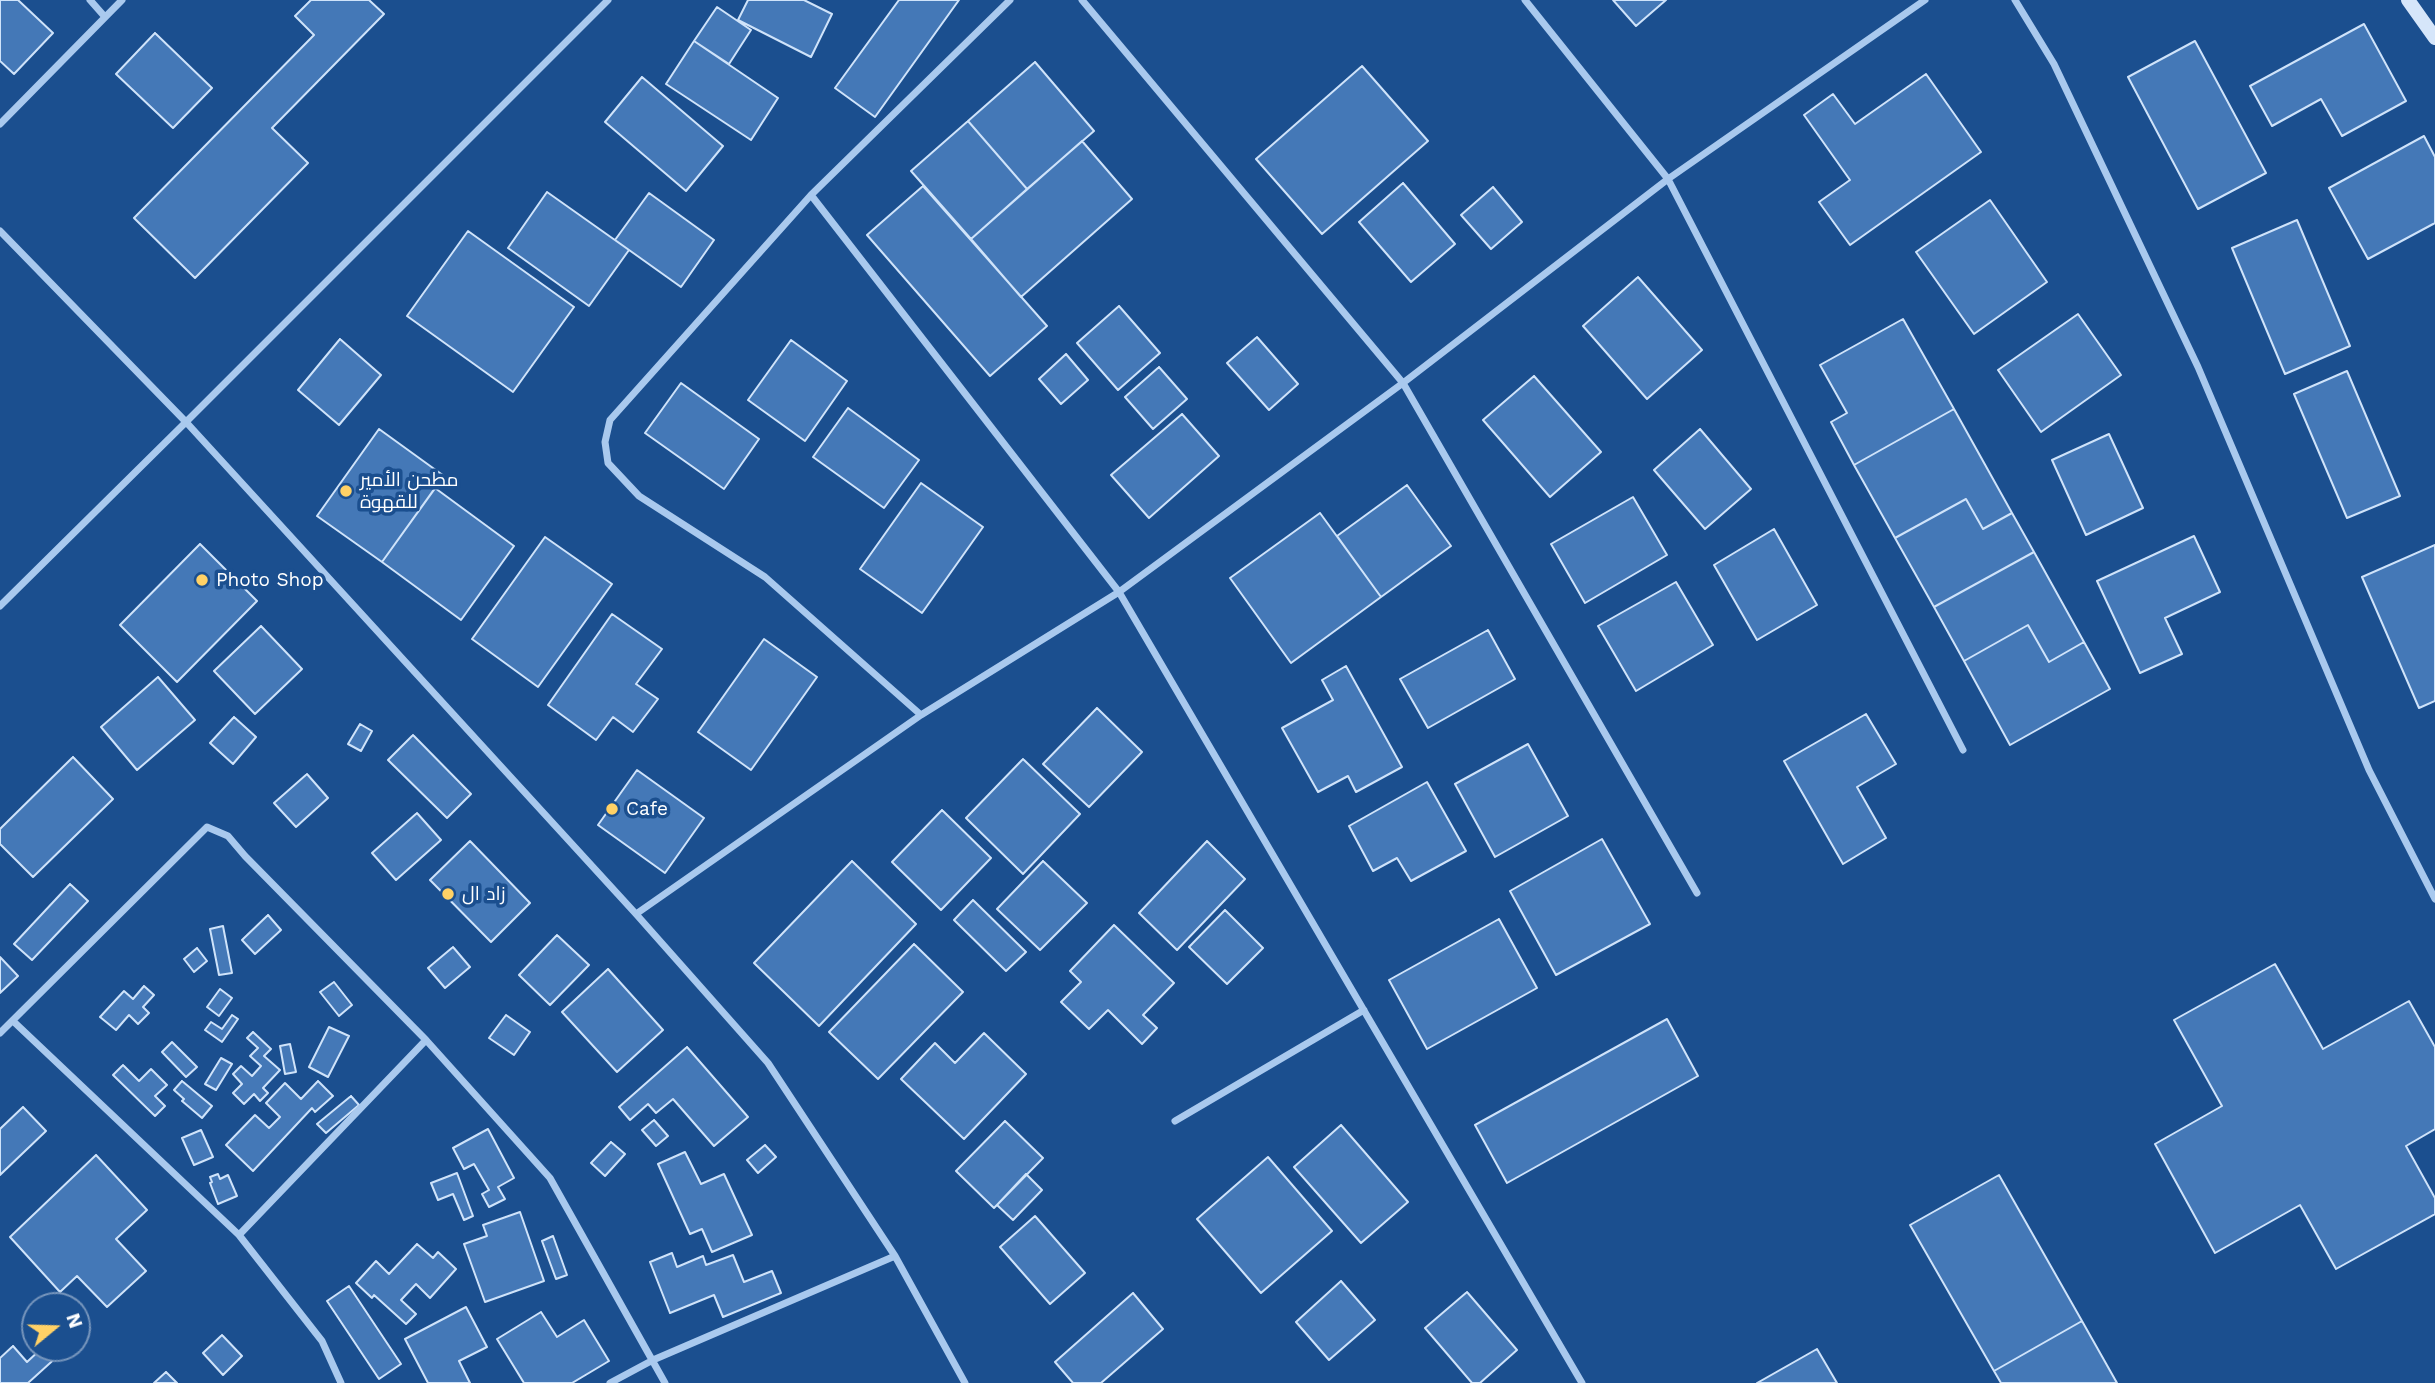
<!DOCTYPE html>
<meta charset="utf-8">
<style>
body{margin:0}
#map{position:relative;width:2435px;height:1383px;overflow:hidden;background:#1b4f8f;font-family:"Work Sans",sans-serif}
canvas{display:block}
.north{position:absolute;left:21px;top:1292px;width:70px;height:70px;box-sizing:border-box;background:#1b4f8f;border:2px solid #7695bc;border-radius:50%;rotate:71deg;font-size:19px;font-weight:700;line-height:28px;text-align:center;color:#fff}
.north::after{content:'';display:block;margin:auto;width:24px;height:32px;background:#ffd166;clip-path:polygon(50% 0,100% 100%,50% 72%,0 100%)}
</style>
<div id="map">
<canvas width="2435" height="1383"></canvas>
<div class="north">N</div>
</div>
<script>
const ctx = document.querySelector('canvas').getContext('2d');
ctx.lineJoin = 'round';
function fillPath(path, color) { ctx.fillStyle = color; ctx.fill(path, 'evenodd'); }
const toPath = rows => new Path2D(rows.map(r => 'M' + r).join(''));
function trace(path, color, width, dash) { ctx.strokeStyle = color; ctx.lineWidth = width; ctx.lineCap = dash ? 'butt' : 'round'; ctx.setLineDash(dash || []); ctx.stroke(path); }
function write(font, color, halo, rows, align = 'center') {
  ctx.font = font + ' "Work Sans",Cairo,sans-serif'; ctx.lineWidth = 7; ctx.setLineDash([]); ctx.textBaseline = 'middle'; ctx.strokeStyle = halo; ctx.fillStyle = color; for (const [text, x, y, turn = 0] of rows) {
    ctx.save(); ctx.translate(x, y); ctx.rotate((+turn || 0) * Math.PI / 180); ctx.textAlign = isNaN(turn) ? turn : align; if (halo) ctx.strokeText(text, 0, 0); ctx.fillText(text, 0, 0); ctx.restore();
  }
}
const building = toPath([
 [0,0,18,0,53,33,14,74,0,61,0,0],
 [311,0,369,0,384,14,272,128,308,163,195,278,134,218,314,35,295,16,311,0],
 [748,0,804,0,832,14,811,57,738,20,748,0],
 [899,0,959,0,875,117,835,88,899,0],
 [1613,0,1666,0,1636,26,1613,0],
 [717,7,751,30,729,64,694,41,717,7],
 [2364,24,2406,101,2342,136,2321,99,2272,126,2250,86,2364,24],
 [155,33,212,88,173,128,116,74,155,33],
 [694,41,778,98,751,140,666,84,694,41],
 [2195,41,2266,173,2198,209,2128,77,2195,41],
 [1035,62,1094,131,1027,189,968,121,1035,62],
 [1362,66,1428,141,1322,234,1256,159,1362,66],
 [1926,74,1981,152,1850,245,1819,202,1850,180,1804,115,1833,94,1855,124,1926,74],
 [642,77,723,146,686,191,605,122,642,77],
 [968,121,1027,189,971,239,911,171,968,121],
 [2424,136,2435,157,2435,223,2368,259,2329,188,2424,136],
 [1082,141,1132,199,1021,297,971,239,1082,141],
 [1403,183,1455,244,1411,282,1359,222,1403,183],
 [923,186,1047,326,990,376,867,235,923,186],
 [1493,187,1522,222,1491,249,1461,215,1493,187],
 [547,192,629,250,589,306,508,248,547,192],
 [649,193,714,240,681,287,615,240,649,193],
 [1990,200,2047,282,1974,334,1916,252,1990,200],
 [2297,220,2350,346,2285,374,2232,248,2297,220],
 [468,231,574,307,513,392,407,316,468,231],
 [1638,277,1702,350,1647,399,1583,326,1638,277],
 [1119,306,1160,353,1118,390,1077,343,1119,306],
 [2078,314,2121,375,2041,432,1998,370,2078,314],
 [1903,319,1954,409,1854,465,1831,422,1847,413,1820,365,1903,319],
 [1257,337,1298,384,1269,410,1227,363,1257,337],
 [340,339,381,375,339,425,298,390,340,339],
 [791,340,847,381,805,441,748,400,791,340],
 [1066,354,1088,380,1061,404,1039,379,1066,354],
 [1159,367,1187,399,1153,429,1125,397,1159,367],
 [2347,371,2400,496,2347,518,2294,394,2347,371],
 [1534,376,1601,452,1550,497,1483,420,1534,376],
 [681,383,759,439,724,489,645,433,681,383],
 [848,408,919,460,884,508,813,457,848,408],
 [1954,409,2012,513,1983,529,1966,499,1895,538,1854,465,1954,409],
 [1182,414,1219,456,1149,518,1111,475,1182,414],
 [379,429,444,476,382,562,317,516,379,429],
 [1700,429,1751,489,1705,529,1654,470,1700,429],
 [2109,434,2143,508,2086,535,2052,460,2109,434],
 [921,483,983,527,922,613,860,569,921,483],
 [1407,485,1451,546,1381,597,1337,536,1407,485],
 [435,488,514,546,461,620,382,562,435,488],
 [1633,497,1667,555,1585,603,1551,544,1633,497],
 [1966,499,1983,529,2012,513,2034,552,1934,607,1895,538,1966,499],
 [1320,513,1381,597,1291,663,1230,578,1320,513],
 [1774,529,1817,605,1757,640,1714,565,1774,529],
 [2194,536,2220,592,2165,618,2182,654,2140,673,2097,581,2194,536],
 [545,537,612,584,538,687,472,639,545,537],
 [200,544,257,601,177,682,120,625,200,544],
 [2435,545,2435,701,2419,708,2362,577,2435,545],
 [2034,552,2084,642,2049,662,2028,625,1964,661,1934,607,2034,552],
 [1676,582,1713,645,1636,691,1598,626,1676,582],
 [612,614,662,649,636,684,658,699,633,732,613,717,596,740,548,705,612,614],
 [2028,625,2049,662,2084,642,2110,689,2010,745,1964,661,2028,625],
 [261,626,302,669,255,714,214,671,261,626],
 [1488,630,1515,679,1428,728,1400,679,1488,630],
 [764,639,817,677,751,770,698,732,764,639],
 [1346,666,1402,767,1356,792,1348,776,1318,792,1282,728,1333,700,1322,680,1346,666],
 [158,677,195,720,137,770,101,727,158,677],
 [1097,708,1142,752,1089,807,1043,764,1097,708],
 [1866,714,1896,764,1857,787,1886,838,1843,864,1784,761,1866,714],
 [234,717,256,737,233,764,210,743,234,717],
 [360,724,372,731,361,751,348,744,360,724],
 [413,735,471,794,447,818,388,760,413,735],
 [1528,744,1568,816,1495,857,1455,784,1528,744],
 [73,757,113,799,33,877,0,844,0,829,73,757],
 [1023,759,1080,814,1023,874,966,818,1023,759],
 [637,770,704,818,665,873,598,825,637,770],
 [307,774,328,798,296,827,274,803,307,774],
 [1427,782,1466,851,1411,881,1397,858,1373,871,1349,826,1427,782],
 [942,810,991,858,941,910,892,862,942,810],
 [417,813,441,840,396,880,372,853,417,813],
 [1602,839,1650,924,1556,975,1510,891,1602,839],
 [470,841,530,903,491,942,430,880,470,841],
 [1207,841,1245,879,1177,950,1139,913,1207,841],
 [852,861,916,924,819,1026,754,963,852,861],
 [1043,861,1087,903,1040,950,997,909,1043,861],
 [70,884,88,901,32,960,14,944,70,884],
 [973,900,1026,952,1006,971,954,920,973,900],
 [1225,910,1263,948,1227,984,1189,947,1225,910],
 [268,915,281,930,255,954,242,940,268,915],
 [1499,919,1537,988,1427,1049,1389,980,1499,919],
 [1114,925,1174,983,1143,1015,1157,1028,1142,1044,1108,1010,1089,1029,1061,1002,1081,982,1070,971,1114,925],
 [223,926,232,973,219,975,210,929,223,926],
 [557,935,589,965,550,1005,519,975,557,935],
 [914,944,963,992,878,1079,829,1032,914,944],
 [453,947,470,967,445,988,428,968,453,947],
 [197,948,207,961,194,972,184,959,197,948],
 [0,957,18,976,0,993,0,957],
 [2275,964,2323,1049,2409,1001,2435,1047,2435,1129,2406,1146,2435,1198,2435,1214,2336,1269,2300,1205,2215,1253,2155,1144,2222,1106,2174,1020,2275,964],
 [608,969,663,1030,617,1072,562,1012,608,969],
 [334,982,352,1005,339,1016,320,992,334,982],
 [144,986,154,995,143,1007,149,1013,138,1024,129,1015,116,1030,100,1017,124,991,133,999,144,986],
 [220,989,232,998,219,1016,207,1007,220,989],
 [232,1015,238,1019,222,1042,205,1030,211,1022,222,1029,232,1015],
 [506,1015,530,1032,514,1055,489,1038,506,1015],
 [1667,1019,1698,1076,1507,1183,1475,1125,1667,1019],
 [329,1027,349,1036,328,1077,309,1067,329,1027],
 [253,1032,271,1049,264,1056,280,1070,263,1088,268,1093,260,1101,254,1094,244,1104,233,1093,242,1084,233,1074,241,1066,252,1076,261,1066,250,1056,258,1048,247,1038,253,1032],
 [984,1033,1026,1074,964,1139,901,1079,935,1043,955,1063,984,1033],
 [172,1042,197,1067,186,1077,162,1052,172,1042],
 [290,1044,296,1072,285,1074,280,1046,290,1044],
 [687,1047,748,1117,714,1146,673,1099,656,1113,648,1104,630,1120,619,1107,687,1047],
 [221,1058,232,1064,216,1090,205,1084,221,1058],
 [123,1065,139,1081,151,1069,167,1085,155,1096,165,1106,155,1116,113,1075,123,1065],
 [182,1081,212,1106,202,1118,182,1101,184,1099,174,1090,182,1081],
 [318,1081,333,1096,315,1112,312,1108,253,1171,226,1145,255,1115,269,1128,280,1117,266,1103,285,1083,301,1099,318,1081],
 [351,1096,359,1105,326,1133,317,1124,351,1096],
 [23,1107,46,1131,0,1175,0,1129,23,1107],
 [654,1120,668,1136,656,1146,642,1130,654,1120],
 [1005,1121,1043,1158,994,1208,956,1171,1005,1121],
 [1341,1125,1408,1202,1361,1243,1294,1167,1341,1125],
 [488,1129,514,1178,498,1187,505,1199,489,1207,482,1194,489,1190,474,1164,464,1169,453,1148,488,1129],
 [201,1130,213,1157,194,1165,182,1138,201,1130],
 [611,1142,625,1154,605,1176,591,1163,611,1142],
 [765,1145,776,1157,758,1173,747,1160,765,1145],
 [685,1152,701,1184,724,1174,752,1235,712,1252,702,1229,690,1234,658,1164,685,1152],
 [96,1155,147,1210,116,1239,146,1271,107,1307,77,1276,60,1292,10,1237,96,1155],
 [1268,1157,1332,1231,1261,1293,1197,1219,1268,1157],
 [457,1173,473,1216,464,1220,453,1194,438,1200,431,1183,457,1173],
 [218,1174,220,1179,228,1175,237,1196,218,1204,210,1183,212,1182,210,1177,218,1174],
 [1026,1174,1042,1190,1013,1220,997,1205,1026,1174],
 [1999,1175,2082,1321,1994,1371,1910,1225,1999,1175],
 [520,1212,544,1281,485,1302,464,1244,487,1236,483,1225,520,1212],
 [1035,1216,1085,1273,1050,1304,1000,1247,1035,1216],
 [553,1236,567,1275,556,1279,542,1241,553,1236],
 [417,1244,433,1258,438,1252,456,1269,430,1298,416,1284,401,1300,416,1314,406,1324,374,1295,372,1298,356,1283,376,1261,389,1274,417,1244],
 [672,1253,677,1267,703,1256,706,1265,733,1255,744,1282,772,1271,781,1293,723,1317,714,1295,670,1313,650,1262,672,1253],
 [1341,1281,1375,1320,1329,1360,1296,1322,1341,1281],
 [349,1286,401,1364,379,1379,327,1301,349,1286],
 [1467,1292,1517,1350,1480,1383,1472,1383,1425,1328,1467,1292],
 [1133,1293,1163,1329,1101,1383,1073,1383,1055,1362,1133,1293],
 [466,1307,487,1347,459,1361,470,1383,428,1383,405,1339,466,1307],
 [541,1312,557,1337,584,1320,609,1361,572,1383,524,1383,497,1339,541,1312],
 [2082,1321,2117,1383,2001,1383,1994,1371,2082,1321],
 [222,1335,242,1356,223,1375,203,1353,222,1335],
 [13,1346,27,1362,42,1348,54,1348,60,1354,28,1383,0,1383,0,1358,13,1346],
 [1817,1349,1837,1383,1757,1383,1817,1349],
 [166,1372,177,1383,154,1383,166,1372]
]);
fillPath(building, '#4478b7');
trace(building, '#cfe3fa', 2);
trace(toPath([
 [90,0,105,17],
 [608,0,186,422,636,914,768,1063,895,1256,965,1383],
 [1082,0,1403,383,1697,893],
 [1525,0,1668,179,1963,750],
 [2015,0,2054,64,2198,367,2369,770,2435,899],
 [0,124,122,0],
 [811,195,1119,592,1582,1383],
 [0,231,186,422,0,606],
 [921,715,765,577,639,496,608,463,605,442,610,420,811,195,1010,0],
 [636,914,921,715,1119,592,1403,383,1668,179,1925,0],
 [13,1021,239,1235,322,1341,341,1383],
 [0,1033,207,827,228,836,245,856,426,1040,550,1178,665,1383],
 [1175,1121,1364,1010],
 [239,1235,426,1040],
 [610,1383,653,1360,895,1256]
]), '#a9c9ee', 7);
trace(toPath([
 [2408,0,2435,38]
]), '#d6e6fa', 14);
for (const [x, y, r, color] of [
 [346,491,7,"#ffd166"],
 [202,580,7,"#ffd166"],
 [612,809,7,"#ffd166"],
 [448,894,7,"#ffd166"]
]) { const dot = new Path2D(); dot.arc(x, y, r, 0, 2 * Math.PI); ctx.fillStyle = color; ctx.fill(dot); trace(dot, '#1b4f8f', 2.5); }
write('19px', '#fff', '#1b4f8f', [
 ["مطحن الأمير",360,480],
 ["للقهوة",360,502],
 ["Photo Shop",216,580],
 ["Cafe",626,809],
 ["زاد ال",462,894]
], 'left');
</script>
